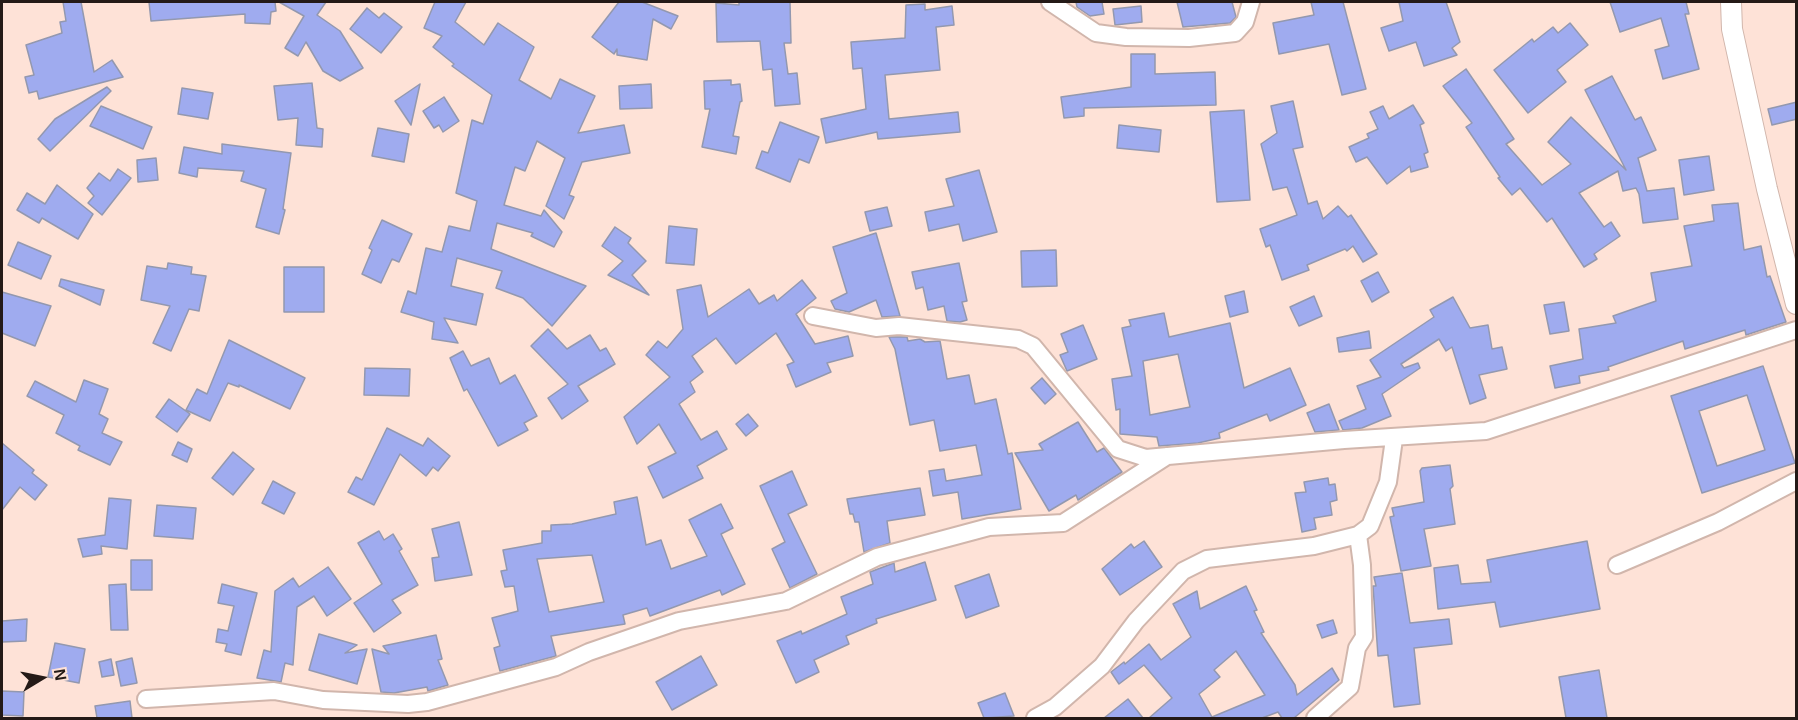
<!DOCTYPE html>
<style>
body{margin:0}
#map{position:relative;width:1798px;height:720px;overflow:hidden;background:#fee2d7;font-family:Arial,sans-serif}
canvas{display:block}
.frame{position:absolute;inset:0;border:3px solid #241a17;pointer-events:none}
.north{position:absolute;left:12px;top:648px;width:60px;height:60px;-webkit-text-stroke:4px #fee2d7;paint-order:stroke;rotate:80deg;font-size:16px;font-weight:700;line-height:24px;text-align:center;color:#241a17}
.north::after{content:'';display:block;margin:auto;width:21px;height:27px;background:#241a17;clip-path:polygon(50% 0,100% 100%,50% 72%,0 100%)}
</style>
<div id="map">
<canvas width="1798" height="720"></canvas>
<div class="frame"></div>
<div class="north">N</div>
</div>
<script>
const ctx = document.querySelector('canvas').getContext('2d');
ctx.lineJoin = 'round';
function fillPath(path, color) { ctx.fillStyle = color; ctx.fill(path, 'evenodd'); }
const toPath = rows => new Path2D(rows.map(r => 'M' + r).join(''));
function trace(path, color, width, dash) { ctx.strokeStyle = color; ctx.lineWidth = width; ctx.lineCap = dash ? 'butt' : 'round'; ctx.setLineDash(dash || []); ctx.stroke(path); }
const building = toPath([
 [63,2,81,2,94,72,112,60,123,77,39,99,37,91,29,93,25,77,34,75,26,45,62,33,60,22,66,21,63,2],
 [149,2,275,2,276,11,271,12,270,24,245,23,245,14,151,21,149,2],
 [279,2,326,2,317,15,340,31,363,68,340,81,323,71,306,42,298,56,285,48,304,16,279,2],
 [435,2,466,2,455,22,484,45,498,23,534,47,519,80,551,99,560,79,595,96,578,133,624,125,630,153,582,162,569,195,574,197,564,219,546,206,565,158,537,141,525,171,515,167,504,205,541,216,544,210,562,232,554,247,531,236,533,233,497,223,491,249,586,286,552,326,523,298,496,288,502,271,457,258,451,286,483,294,476,325,444,318,458,343,432,339,434,322,401,312,408,291,416,294,426,248,442,252,449,226,470,231,477,201,456,193,472,120,483,124,492,95,452,66,454,64,433,47,442,36,424,28,435,2],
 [619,2,642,2,678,16,671,29,653,19,647,60,617,55,617,49,614,54,592,37,619,2],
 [739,2,790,2,791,43,784,43,788,74,797,73,800,104,775,106,772,69,763,70,760,41,717,42,716,3,739,5,739,2],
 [1076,2,1102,2,1104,14,1090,16,1077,7,1076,2],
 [1177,2,1232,2,1236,17,1230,23,1183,27,1177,2],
 [1311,2,1343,2,1366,89,1342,95,1329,44,1279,54,1273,23,1314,15,1311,2],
 [1399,2,1446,2,1460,42,1452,48,1457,55,1424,66,1416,42,1389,51,1381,28,1403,21,1399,2],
 [1610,2,1686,2,1689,14,1685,14,1699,69,1663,79,1655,50,1669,46,1661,18,1620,32,1610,2],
 [925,4,925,10,952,6,954,25,936,27,940,70,885,75,889,119,958,112,960,132,878,139,877,132,826,143,821,119,866,109,862,68,853,69,851,42,905,38,906,5,925,4],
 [1141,6,1142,22,1115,25,1113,9,1141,6],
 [367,8,379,18,384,13,402,27,381,53,350,29,367,8],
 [1570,23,1588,45,1557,70,1566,82,1528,113,1494,70,1532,39,1534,42,1553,27,1558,33,1570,23],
 [1131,54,1155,54,1155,74,1215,72,1216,105,1084,108,1084,116,1064,118,1061,97,1131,87,1131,54],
 [1466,69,1514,139,1506,144,1542,185,1571,164,1548,142,1571,117,1626,170,1585,90,1612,76,1635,120,1641,117,1656,150,1638,158,1647,191,1674,188,1678,219,1643,223,1639,194,1636,188,1623,191,1618,171,1579,193,1604,227,1611,222,1620,236,1594,254,1597,259,1584,267,1552,218,1547,222,1520,188,1512,195,1498,178,1500,177,1466,127,1472,123,1443,86,1466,69],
 [731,80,731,85,740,84,742,101,740,102,733,136,739,137,736,154,702,147,710,109,705,109,704,81,731,80],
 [312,83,317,128,323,129,322,147,296,145,298,118,278,120,274,86,312,83],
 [420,84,411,125,395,101,420,84],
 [651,84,652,108,620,109,619,86,651,84],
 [107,87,111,91,50,151,38,139,55,119,107,87],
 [182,88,213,93,208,119,178,114,182,88],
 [444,97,459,121,443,132,439,125,434,128,423,111,444,97],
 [1293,101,1303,147,1293,149,1308,204,1317,201,1323,219,1338,206,1348,217,1351,215,1377,254,1363,262,1353,246,1347,251,1345,249,1307,265,1309,270,1282,280,1270,245,1266,247,1260,229,1297,215,1287,187,1273,190,1261,144,1277,133,1271,106,1293,101],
 [1797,102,1797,119,1772,125,1768,109,1797,102],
 [1413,105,1424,123,1420,125,1428,152,1424,154,1428,167,1411,172,1410,166,1387,184,1367,157,1356,162,1349,147,1369,138,1367,134,1378,129,1370,112,1383,106,1389,119,1413,105],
 [101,106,152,127,143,149,90,126,101,106],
 [1244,110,1250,200,1217,202,1210,112,1244,110],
 [780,122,819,137,809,163,799,159,790,182,756,168,762,151,768,153,780,122],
 [1119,125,1161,130,1159,152,1117,148,1119,125],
 [378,128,409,134,404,162,372,156,378,128],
 [222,144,291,153,283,209,285,210,279,234,256,227,266,189,241,181,244,171,198,168,197,177,179,173,184,147,222,154,222,144],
 [1709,156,1714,190,1684,195,1679,160,1709,156],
 [156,158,158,180,138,182,137,160,156,158],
 [118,169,131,178,102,215,88,203,94,196,87,188,99,173,110,181,118,169],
 [979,170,997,232,963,241,959,224,929,231,925,212,954,206,946,179,979,170],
 [57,185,93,214,78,239,42,218,39,223,17,210,27,193,45,204,57,185],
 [1738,203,1744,250,1761,246,1767,277,1770,276,1786,322,1746,335,1745,330,1685,349,1683,341,1608,367,1609,370,1579,376,1580,383,1555,388,1550,366,1583,359,1579,329,1616,323,1613,316,1656,301,1651,273,1692,266,1684,226,1714,221,1712,205,1738,203],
 [887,207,892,226,870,231,865,212,887,207],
 [382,220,412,234,399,262,392,259,381,283,362,274,372,250,369,248,382,220],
 [669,226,697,229,694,265,666,263,669,226],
 [615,227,631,238,628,243,646,261,632,275,649,295,608,275,623,261,602,246,615,227],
 [876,233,900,316,882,317,876,300,849,312,835,309,831,301,847,293,833,247,876,233],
 [18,242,51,256,41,279,8,265,18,242],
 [1056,250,1057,286,1022,287,1021,251,1056,250],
 [168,263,192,267,191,274,206,276,199,311,189,309,171,351,153,343,170,306,141,300,147,266,167,269,168,263],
 [959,263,967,301,962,302,967,320,960,322,947,321,944,306,928,310,923,287,916,289,912,272,959,263],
 [284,267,324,267,324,312,284,312,284,267],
 [1378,272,1389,292,1372,302,1361,281,1378,272],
 [61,279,104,290,100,305,59,286,61,279],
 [802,280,816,298,796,314,815,344,848,336,853,356,827,363,831,372,796,387,787,365,794,362,776,333,736,364,716,338,692,356,703,372,690,382,695,392,679,404,701,440,717,431,727,449,697,466,703,478,663,498,648,467,676,453,659,424,637,444,624,417,670,377,646,355,658,341,667,348,683,329,677,290,701,285,708,317,749,289,759,304,774,295,777,301,802,280],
 [1244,291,1248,312,1230,317,1225,296,1244,291],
 [2,292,51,306,35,346,2,333,2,292],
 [1314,296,1322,316,1299,326,1290,307,1314,296],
 [1453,297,1470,328,1488,325,1492,349,1502,347,1507,369,1479,375,1486,398,1470,404,1452,347,1446,351,1439,339,1401,364,1404,368,1418,363,1420,368,1382,394,1391,416,1362,428,1343,430,1339,421,1366,409,1357,386,1381,377,1370,360,1434,317,1430,310,1453,297],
 [1564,302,1569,331,1550,334,1544,305,1564,302],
 [1164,313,1169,337,1230,323,1244,388,1290,368,1306,405,1270,421,1267,414,1219,433,1220,438,1198,443,1159,446,1157,437,1120,434,1120,409,1116,410,1112,379,1132,376,1122,328,1131,326,1129,320,1164,313],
 [1178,354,1190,407,1150,415,1143,361,1178,354],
 [1083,325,1097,359,1067,371,1060,355,1068,352,1061,334,1083,325],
 [548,329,567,349,590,335,600,351,606,348,615,364,578,386,588,401,562,419,548,398,568,384,531,346,548,329],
 [1369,331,1371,348,1339,352,1337,338,1369,331],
 [889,337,907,337,908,341,920,339,925,342,940,341,947,379,969,375,975,404,996,399,1008,454,1012,453,1021,509,962,519,958,492,933,496,929,471,944,469,946,481,982,475,976,445,940,451,934,420,910,425,895,349,889,337],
 [229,340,305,378,290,409,239,385,239,387,228,383,210,421,186,410,197,389,207,394,229,340],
 [463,351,471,366,489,358,500,384,515,375,537,416,524,423,528,430,498,446,467,389,464,391,450,358,463,351],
 [1763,366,1795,463,1702,493,1671,396,1763,366],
 [1747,395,1765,450,1717,466,1699,411,1747,395],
 [365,368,410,369,409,396,364,395,365,368],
 [1042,378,1056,394,1045,404,1031,388,1042,378],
 [84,380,108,389,99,414,108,419,102,433,122,442,110,465,78,450,80,446,56,433,64,415,27,396,35,381,76,402,84,380],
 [169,399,190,414,177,432,156,417,169,399],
 [1329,404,1339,430,1315,432,1307,413,1329,404],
 [748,414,758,426,746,436,736,424,748,414],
 [1078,422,1097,452,1104,448,1122,472,1078,500,1076,495,1049,511,1015,453,1043,450,1039,444,1078,422],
 [387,428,423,446,428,438,450,456,438,471,433,467,426,476,400,454,374,505,348,492,356,477,362,480,387,428],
 [178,442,192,449,187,462,172,455,178,442],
 [2,443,34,470,32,473,47,485,35,500,20,487,2,510,2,443],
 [233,452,254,469,233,495,212,478,233,452],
 [1450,465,1453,486,1450,489,1455,524,1424,529,1431,566,1401,571,1390,517,1394,516,1392,508,1424,502,1420,471,1422,468,1450,465],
 [792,471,807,505,788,514,817,574,790,588,772,549,785,542,760,486,792,471],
 [1328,478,1329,485,1335,484,1337,500,1330,502,1332,515,1314,518,1316,529,1302,532,1295,493,1306,492,1304,482,1328,478],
 [273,481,295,493,284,514,262,503,273,481],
 [920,488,925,515,887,521,890,543,864,552,859,522,855,522,853,514,850,514,847,499,920,488],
 [637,497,646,545,661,540,671,569,707,556,689,520,721,504,733,528,721,534,745,584,722,595,720,590,650,616,647,608,623,615,625,624,551,636,556,656,500,671,494,648,500,646,492,618,518,611,514,586,505,587,501,571,507,570,503,550,542,543,542,531,551,531,551,525,572,524,616,514,614,502,637,497],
 [592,555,604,602,549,612,537,559,592,555],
 [109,498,131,500,127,549,101,546,102,554,83,557,78,539,105,535,109,498],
 [157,505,196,508,193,539,154,536,157,505],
 [459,522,472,575,435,581,432,558,439,557,432,529,459,522],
 [379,531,384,540,393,534,402,549,399,551,418,585,392,600,401,613,374,632,354,603,382,584,358,543,379,531],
 [1144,541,1162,567,1120,595,1102,569,1131,544,1134,548,1144,541],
 [1587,541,1600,609,1500,627,1495,602,1438,609,1434,568,1458,565,1461,584,1491,582,1487,560,1587,541],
 [131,560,152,560,152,590,131,590,131,560],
 [925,562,936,600,876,619,877,623,846,636,849,644,814,660,819,672,796,683,777,641,801,631,802,634,847,614,841,597,873,584,870,572,894,563,895,572,925,562],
 [328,567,351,599,327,616,314,596,297,607,293,665,285,663,281,682,257,678,264,650,271,652,275,591,293,578,299,587,328,567],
 [1402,573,1410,623,1449,619,1452,644,1414,648,1420,704,1394,707,1388,655,1378,656,1373,586,1376,586,1374,577,1402,573],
 [989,574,999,606,966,618,955,586,989,574],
 [126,584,128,630,111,630,109,585,126,584],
 [222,584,257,593,241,655,225,651,227,644,216,642,218,629,228,631,234,606,218,603,222,584],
 [1246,586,1257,610,1254,611,1264,632,1261,633,1295,685,1297,695,1332,668,1339,680,1294,718,1282,718,1278,712,1262,718,1149,718,1172,698,1144,665,1119,684,1111,672,1124,662,1125,664,1149,644,1161,660,1191,637,1173,604,1197,591,1200,609,1246,586],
 [1236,651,1265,695,1212,717,1199,694,1220,677,1214,670,1236,651],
 [27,619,26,641,2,642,2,621,27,619],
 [1333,620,1337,633,1322,638,1317,625,1333,620],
 [319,634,357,645,345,653,367,649,357,684,309,670,319,634],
 [436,635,442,659,438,660,448,685,428,691,427,687,394,693,381,692,372,649,389,654,383,646,436,635],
 [55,643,85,649,79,683,48,677,55,643],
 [701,656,717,685,672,710,656,682,701,656],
 [132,658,137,683,121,686,116,662,132,658],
 [111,659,114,675,102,677,99,662,111,659],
 [1599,670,1607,718,1566,718,1559,677,1599,670],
 [2,691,24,692,23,716,2,715,2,691],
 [1005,693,1014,716,984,718,978,703,1005,693],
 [1128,699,1143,718,1104,718,1128,699],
 [130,701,132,718,97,718,95,706,130,701]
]);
fillPath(building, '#9fabef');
trace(building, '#9398af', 1.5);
const minor = toPath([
 [1050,2,1096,33,1126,37,1189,38,1235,33,1245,22,1251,2],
 [813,316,876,328,899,326,1018,339,1033,346,1118,449,1146,458,1344,440,1486,431,1796,330],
 [1617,565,1718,522,1796,481],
 [146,699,274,691,323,700,408,704,427,702,556,667,589,652,679,621,786,601,877,557,989,527,1063,523,1167,456],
 [1035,718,1055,707,1102,666,1136,621,1183,571,1207,559,1314,546,1358,535,1370,526,1388,482,1394,439],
 [1315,718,1350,687,1357,648,1364,637,1362,565,1358,535]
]);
const tertiary = toPath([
 [1731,2,1732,29,1767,189,1796,304]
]);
trace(minor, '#d1b6ac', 20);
trace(tertiary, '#d1b6ac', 22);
trace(minor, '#fff', 16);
trace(tertiary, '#fff', 20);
</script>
